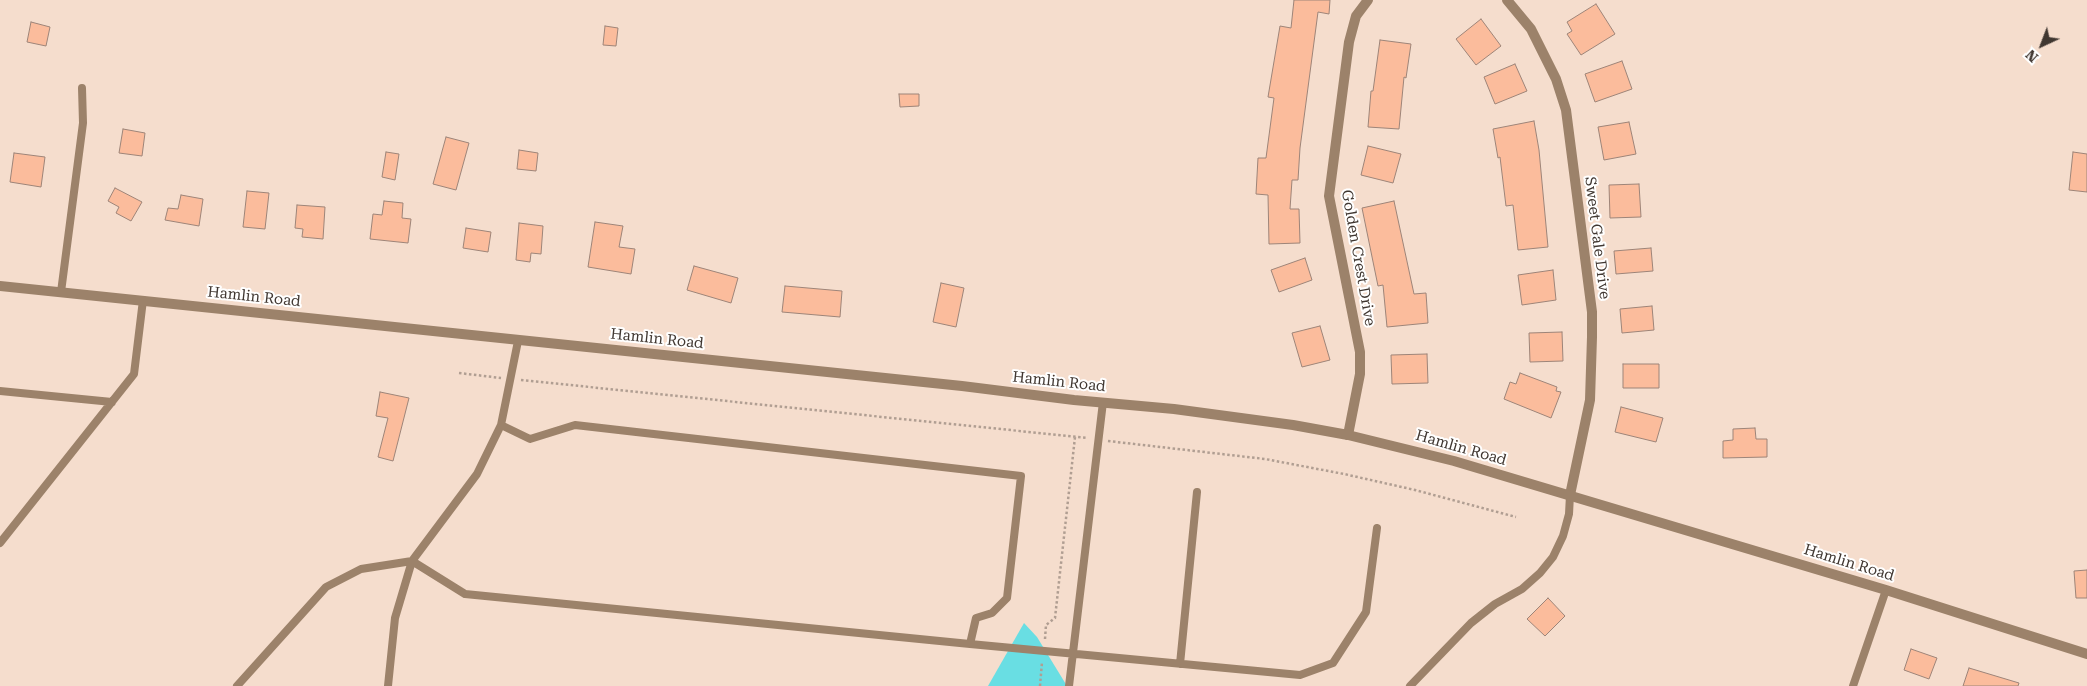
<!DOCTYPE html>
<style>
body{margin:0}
#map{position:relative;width:2087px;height:686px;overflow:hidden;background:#f5ddcd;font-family:"Roboto Serif",serif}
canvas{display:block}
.north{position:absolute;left:2017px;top:20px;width:50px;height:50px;-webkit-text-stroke:4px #fff;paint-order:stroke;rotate:223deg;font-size:14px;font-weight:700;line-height:20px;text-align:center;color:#403731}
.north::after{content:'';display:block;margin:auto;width:18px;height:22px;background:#403731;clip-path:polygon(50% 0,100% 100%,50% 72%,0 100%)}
</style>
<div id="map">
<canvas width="2087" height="686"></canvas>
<div class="north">N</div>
</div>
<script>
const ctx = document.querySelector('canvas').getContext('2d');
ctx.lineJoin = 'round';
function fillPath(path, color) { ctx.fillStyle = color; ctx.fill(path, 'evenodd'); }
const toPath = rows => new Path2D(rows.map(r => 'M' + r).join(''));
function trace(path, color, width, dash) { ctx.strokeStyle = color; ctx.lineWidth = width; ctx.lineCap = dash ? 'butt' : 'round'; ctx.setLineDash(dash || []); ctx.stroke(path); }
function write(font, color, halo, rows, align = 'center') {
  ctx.font = font + ' "Roboto Serif",serif'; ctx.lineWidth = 4; ctx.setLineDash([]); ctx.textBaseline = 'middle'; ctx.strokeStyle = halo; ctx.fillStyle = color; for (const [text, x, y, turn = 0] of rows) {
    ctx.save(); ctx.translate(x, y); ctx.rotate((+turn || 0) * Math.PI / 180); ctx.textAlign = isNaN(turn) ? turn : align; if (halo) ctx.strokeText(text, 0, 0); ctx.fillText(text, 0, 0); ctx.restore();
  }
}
fillPath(toPath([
 [1024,623,1037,637,1067,686,988,686]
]), '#69dee3');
const building = toPath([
 [1294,0,1330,0,1329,14,1318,12,1300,148,1298,180,1292,180,1290,209,1299,209,1300,243,1269,244,1268,195,1256,194,1258,158,1266,158,1274,98,1268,97,1280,26,1291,28,1294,0],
 [1596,4,1615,34,1581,55,1567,34,1572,31,1567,22,1596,4],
 [1481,19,1501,46,1476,65,1456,39,1481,19],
 [31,22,50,27,46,46,27,42,31,22],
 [605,26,618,28,616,46,603,45,605,26],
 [1380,40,1411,44,1406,78,1404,77,1399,129,1368,127,1371,91,1373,91,1380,40],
 [1622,61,1632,89,1595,102,1585,74,1622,61],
 [1515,64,1527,91,1495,104,1484,77,1515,64],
 [899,94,919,94,919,106,900,107,899,94],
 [1534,121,1539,150,1548,247,1518,250,1513,205,1506,206,1500,157,1498,158,1493,129,1534,121],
 [1629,122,1636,154,1604,160,1598,127,1629,122],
 [123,129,145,133,142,156,119,153,123,129],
 [446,137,469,143,456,190,433,184,446,137],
 [1368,146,1401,154,1393,183,1361,175,1368,146],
 [519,150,538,153,536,171,517,169,519,150],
 [386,152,399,154,395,180,382,177,386,152],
 [2073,152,2087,154,2087,192,2069,190,2073,152],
 [14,153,45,157,41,187,10,182,14,153],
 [1639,184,1641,217,1610,218,1609,185,1639,184],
 [115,188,142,202,131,221,116,213,119,207,108,201,115,188],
 [247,191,269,193,265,229,243,227,247,191],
 [181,195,203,199,199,226,165,220,168,208,178,209,181,195],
 [384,201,403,203,402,218,411,219,408,243,370,239,373,214,382,215,384,201],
 [1394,201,1414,294,1426,293,1428,323,1387,327,1383,285,1378,286,1362,208,1394,201],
 [297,205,325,207,323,239,302,237,303,229,295,228,297,205],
 [595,222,623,226,619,247,635,249,631,274,588,267,595,222],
 [519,223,543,226,541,254,531,253,530,262,516,260,519,223],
 [466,228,491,232,488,252,463,248,466,228],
 [1651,248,1653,271,1616,274,1614,251,1651,248],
 [1305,258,1312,280,1279,292,1271,270,1305,258],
 [694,266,738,278,731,303,687,290,694,266],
 [1553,270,1556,300,1522,305,1518,275,1553,270],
 [941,283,964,288,956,327,933,322,941,283],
 [785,286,842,291,840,317,782,312,785,286],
 [1652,306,1654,330,1622,333,1620,309,1652,306],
 [1320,326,1330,360,1302,367,1292,333,1320,326],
 [1562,332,1563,361,1530,362,1529,333,1562,332],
 [1427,354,1428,383,1392,384,1391,355,1427,354],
 [1623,364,1659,364,1659,388,1623,388,1623,364],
 [1520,373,1557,387,1556,391,1561,392,1551,418,1504,399,1510,382,1516,384,1520,373],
 [380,392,409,398,393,461,378,457,388,418,376,416,380,392],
 [1621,407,1663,418,1656,442,1615,432,1621,407],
 [1755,428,1756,439,1767,439,1767,457,1723,458,1723,441,1733,440,1733,429,1755,428],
 [2087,570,2087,598,2076,598,2074,571,2087,570],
 [1548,598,1565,616,1545,636,1527,619,1548,598],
 [1911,649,1937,658,1929,679,1904,670,1911,649],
 [1969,668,2019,683,2018,686,1963,686,1969,668]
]);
fillPath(building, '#fbbc9c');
trace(building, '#9d8478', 1);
trace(toPath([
 [459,373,501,378],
 [521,380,1088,438],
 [1108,441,1265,459,1344,474,1415,490,1516,517],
 [1045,639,1046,625,1055,618,1075,437],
 [1040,686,1042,662]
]), '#b09e92', 2.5, [2.5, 2.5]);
trace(toPath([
 [61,292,83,123,82,88],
 [0,391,112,402],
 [0,543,134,374,143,300],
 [970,644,1300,675,1333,663,1366,612,1377,528],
 [1180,664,1197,492],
 [237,686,326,587,361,569,412,561,465,594,970,644,976,618,992,613,1007,598,1021,476,575,425,530,439,501,425],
 [388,686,395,618,412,561,477,474,501,425,518,341],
 [1069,686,1103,402],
 [1410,686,1471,623,1495,604,1522,589,1540,573,1553,557,1563,536,1569,514,1570,495],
 [1853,686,1886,590]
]), '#9c826a', 8);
trace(toPath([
 [1507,0,1531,29,1556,79,1566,110,1592,312,1592,337,1590,400,1570,495],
 [1348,435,1360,374,1360,352,1329,196,1349,42,1356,16,1368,0]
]), '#9c826a', 10);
trace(toPath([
 [0,286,962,386,1074,400,1174,409,1293,425,1348,435,1454,461,1886,590,2087,654]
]), '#9c826a', 10);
write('15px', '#403731', '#fff', [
 ["Sweet Gale Drive",1597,238,83],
 ["Golden Crest Drive",1358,258,80],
 ["Hamlin Road",254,297,6],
 ["Hamlin Road",657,339,6],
 ["Hamlin Road",1059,382,6],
 ["Hamlin Road",1461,448,16],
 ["Hamlin Road",1849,563,17]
]);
</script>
